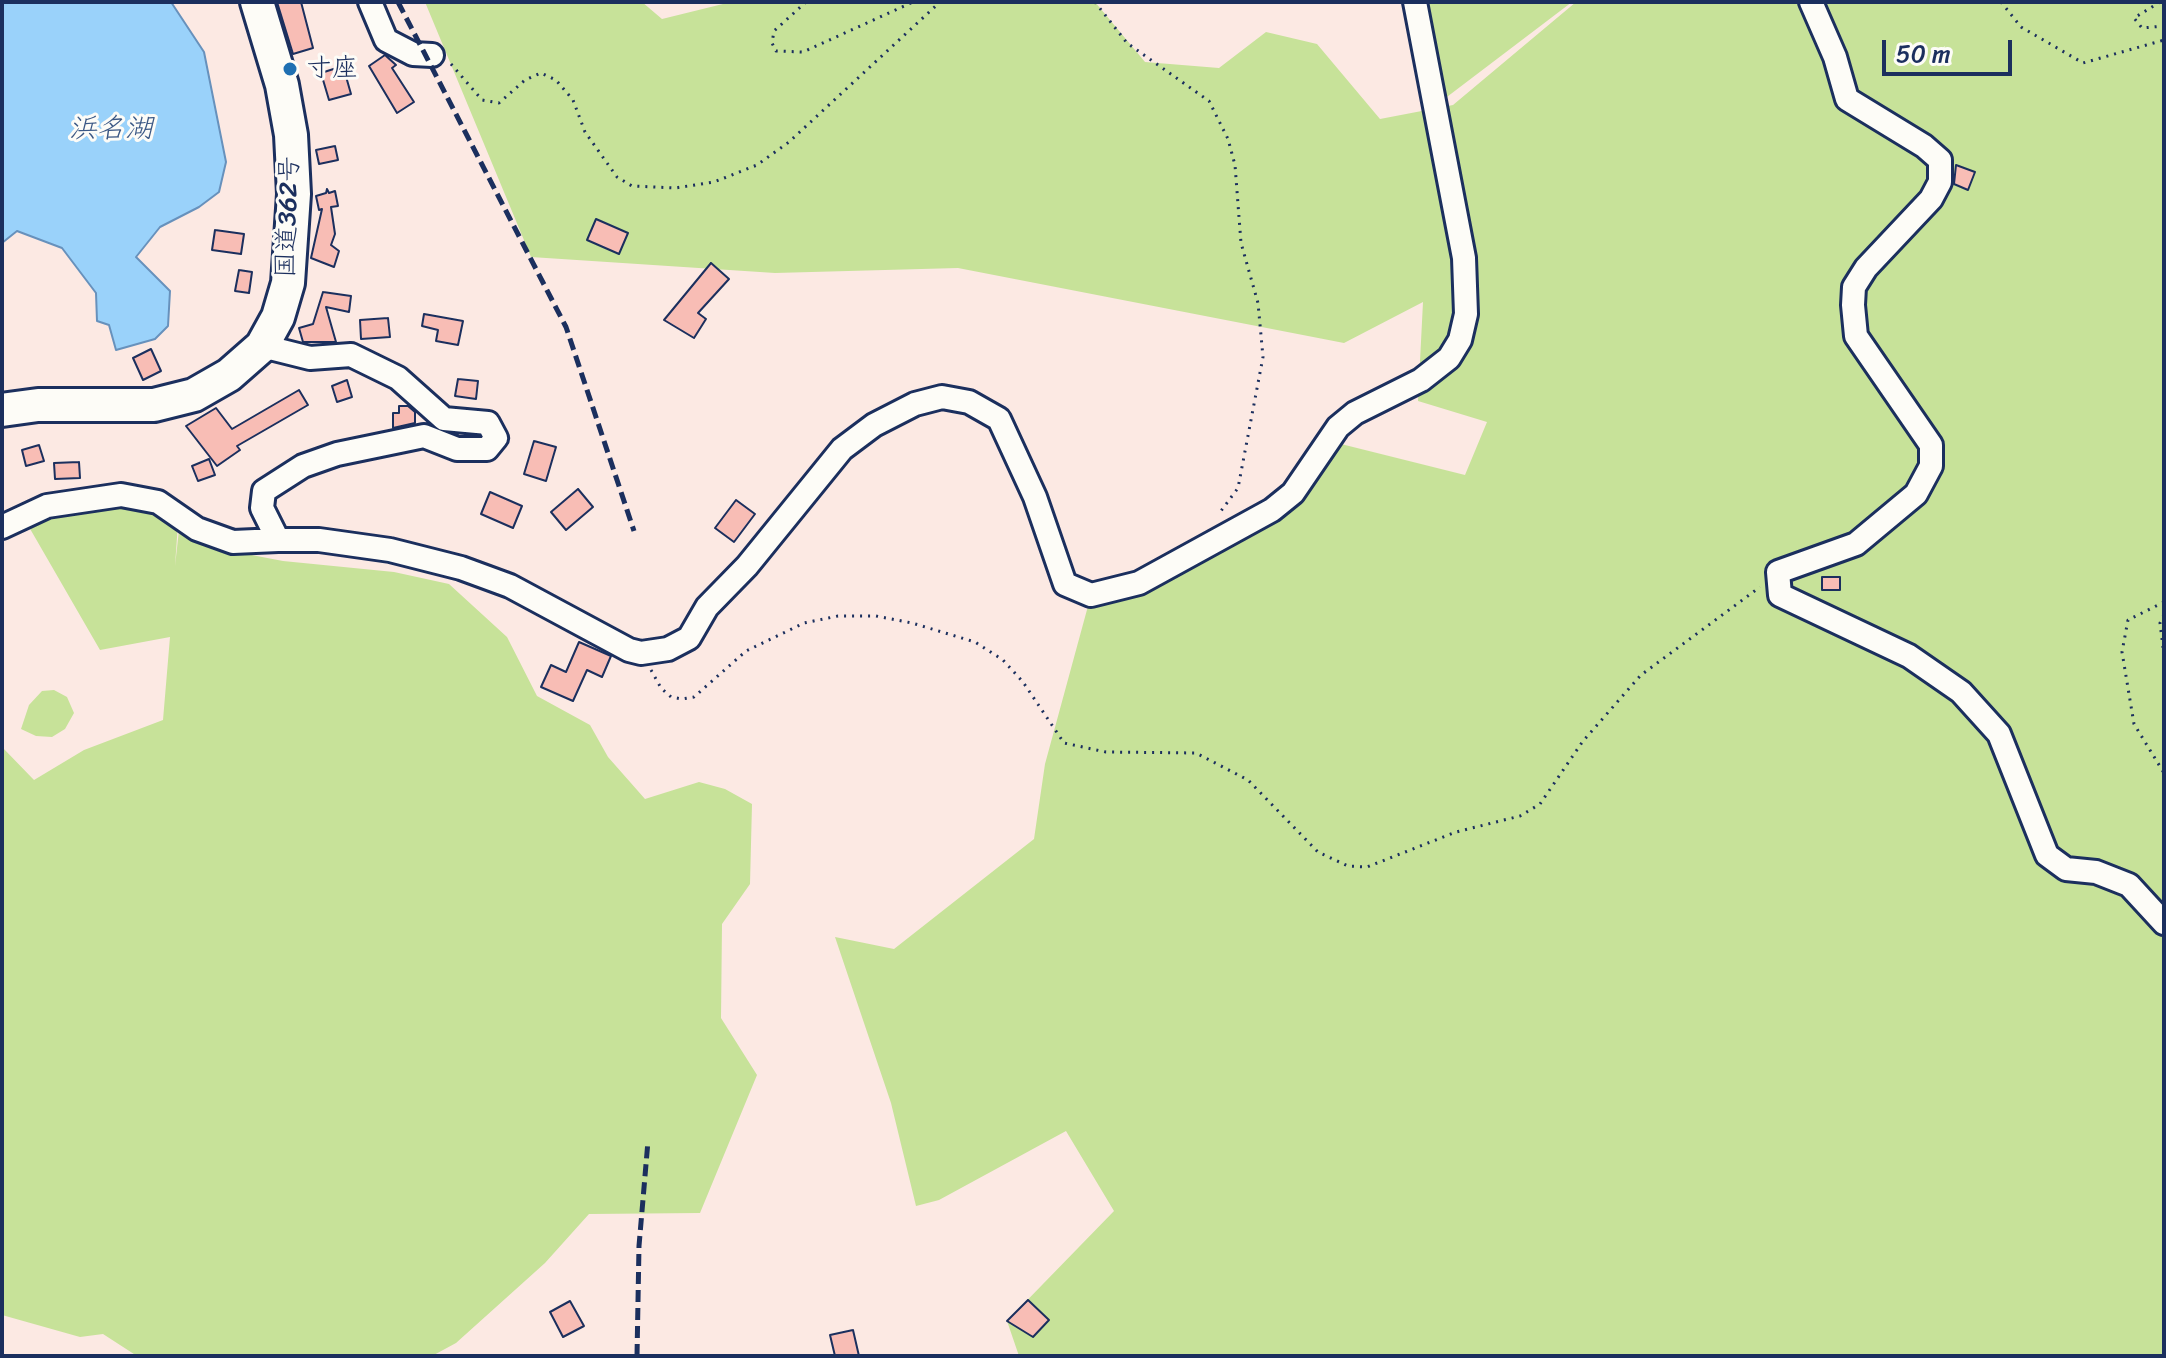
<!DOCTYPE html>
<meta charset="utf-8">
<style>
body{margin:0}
#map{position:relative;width:2166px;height:1358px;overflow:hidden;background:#fce9e3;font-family:Sriracha,sans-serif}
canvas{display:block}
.frame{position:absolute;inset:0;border:4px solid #1b2f5e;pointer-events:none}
.scale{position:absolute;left:1882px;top:40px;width:130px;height:36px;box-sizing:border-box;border:4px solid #1b2f5e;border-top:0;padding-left:10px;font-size:24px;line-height:28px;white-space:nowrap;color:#1b2f5e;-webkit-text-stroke:6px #fdfcf7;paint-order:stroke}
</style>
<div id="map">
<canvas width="2166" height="1358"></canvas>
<div class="frame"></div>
<div class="scale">50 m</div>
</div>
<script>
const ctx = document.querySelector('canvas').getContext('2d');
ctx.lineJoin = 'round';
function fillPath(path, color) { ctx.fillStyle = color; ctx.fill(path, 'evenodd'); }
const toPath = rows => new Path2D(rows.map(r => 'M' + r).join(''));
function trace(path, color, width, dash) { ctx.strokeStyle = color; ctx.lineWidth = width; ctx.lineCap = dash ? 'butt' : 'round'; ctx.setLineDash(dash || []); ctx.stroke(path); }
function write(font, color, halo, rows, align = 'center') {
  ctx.font = font + ' Sriracha,"Klee One",sans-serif'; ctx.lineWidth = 6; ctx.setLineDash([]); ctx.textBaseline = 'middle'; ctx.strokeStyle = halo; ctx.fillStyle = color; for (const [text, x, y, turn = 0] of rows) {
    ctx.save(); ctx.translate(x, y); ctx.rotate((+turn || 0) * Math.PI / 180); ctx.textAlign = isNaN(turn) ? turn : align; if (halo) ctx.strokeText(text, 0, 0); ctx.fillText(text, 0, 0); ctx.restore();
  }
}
fillPath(toPath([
 [425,2,642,2,662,19,731,2,1095,2,1145,62,1219,68,1266,32,1317,44,1380,119,1453,105,1576,2,2164,2,2164,1356,1019,1356,1007,1321,1114,1211,1066,1131,939,1200,916,1206,891,1103,835,937,894,949,1034,839,1045,764,1091,595,1293,493,1333,442,1465,475,1487,422,1418,401,1423,302,1344,343,958,268,775,273,531,257],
 [1415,2,1572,2,1435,106],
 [118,503,153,508,178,523,175,566,179,530,215,548,283,561,394,572,449,584,507,637,537,696,590,725,608,757,645,799,699,782,725,789,752,804,750,884,722,924,721,1018,757,1075,700,1213,589,1214,545,1263,456,1343,432,1356,137,1356,103,1334,80,1337,2,1315,2,747,34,780,84,750,163,720,170,637,100,650,29,527,45,512],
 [54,690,67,697,74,713,65,729,52,737,36,736,21,729,29,705,42,691]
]), '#c7e299');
const water = toPath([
 [2,2,171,2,204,52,226,162,219,192,199,207,160,227,136,257,170,291,168,326,155,339,116,350,109,325,97,321,96,293,62,248,17,231,2,243,2,2]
]);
fillPath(water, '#9ad2fa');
trace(water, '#6791bc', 2);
const building = toPath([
 [277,2,301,2,313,48,293,54,277,2],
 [385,55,396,65,392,68,414,102,397,113,369,66,385,55],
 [343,66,351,94,329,100,321,73,343,66],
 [335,146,338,160,319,164,316,150,335,146],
 [1956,165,1975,172,1968,190,1954,184,1956,165],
 [327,189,329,193,335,191,338,206,331,207,335,234,331,245,339,251,334,267,311,258,322,209,319,210,316,196,326,193,327,189],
 [596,219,628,233,619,254,587,240,596,219],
 [215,230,244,234,241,254,212,250,215,230],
 [711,263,729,279,698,313,706,319,694,338,664,320,711,263],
 [239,270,252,272,249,293,235,291,239,270],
 [323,292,351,296,349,312,326,307,336,342,303,342,299,328,313,324,323,292],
 [424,314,463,321,458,345,436,341,438,330,422,326,424,314],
 [388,318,390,337,361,339,360,320,388,318],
 [151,349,161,371,143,380,133,358,151,349],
 [458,379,478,381,476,399,455,396,458,379],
 [347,380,352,397,337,402,332,386,347,380],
 [299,390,308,405,237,446,240,450,217,466,186,426,216,408,232,429,299,390],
 [399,406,408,406,415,412,415,423,393,428,393,413,399,413,399,406],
 [534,441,556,447,546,481,524,474,534,441],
 [39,445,44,461,26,466,22,450,39,445],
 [209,459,215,475,198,481,192,466,209,459],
 [79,462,80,478,55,479,54,463,79,462],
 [578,489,593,507,566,530,551,512,578,489],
 [490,492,522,506,513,528,481,514,490,492],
 [736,500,755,514,734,542,715,528,736,500],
 [1822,577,1840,577,1840,590,1822,590,1822,577],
 [579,642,611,656,602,677,587,670,573,701,541,687,551,665,566,672,579,642],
 [1028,1300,1049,1320,1033,1337,1007,1321,1028,1300],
 [570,1301,584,1326,563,1337,550,1312,570,1301],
 [853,1330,859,1356,835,1356,830,1335,853,1330]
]);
fillPath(building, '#f8bdb5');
trace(building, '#1b2f5e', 2);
const minor = toPath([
 [370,2,386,40,413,54,432,55],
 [1811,2,1835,57,1847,99,1924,146,1940,160,1940,182,1931,199,1866,268,1854,287,1853,305,1856,336,1931,445,1931,466,1916,494,1856,544,1778,572,1780,595,1909,656,1961,692,1999,734,2047,855,2066,869,2096,872,2129,885,2164,923],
 [262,346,310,358,351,355,398,378,444,419,488,423,496,438,487,449,457,449,424,436,337,454,303,466,264,491,262,508,278,540,319,540,390,550,461,568,510,586,629,650,641,653,668,649,689,638,707,607,747,566,842,449,874,425,915,404,942,397,969,402,999,419,1035,497,1065,584,1091,595,1139,583,1272,510,1293,493,1338,427,1355,413,1421,380,1449,358,1460,340,1466,314,1464,258,1415,2],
 [2,527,47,506,121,495,158,502,197,529,233,542,278,540]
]);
const highway = toPath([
 [2,410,38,405,154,405,194,395,229,375,262,346,278,317,288,283,294,194,291,135,282,85,257,2]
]);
trace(minor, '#1b2f5e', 28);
trace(highway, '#1b2f5e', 38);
trace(toPath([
 [806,2,774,31,772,43,776,51,803,52,913,2],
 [1095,2,1127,43,1209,101,1228,139,1235,165,1241,243,1258,303,1263,357,1238,488,1218,515],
 [2001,2,2021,27,2083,63,2164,40],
 [2160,2,2134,18,2142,28,2164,26],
 [451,64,482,100,499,103,525,80,541,73,556,80,573,100,585,132,617,177,632,186,675,188,714,182,757,165,789,142,940,2],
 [2164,602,2128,620,2122,652,2134,724,2164,773],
 [2164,615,2160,623,2164,655],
 [651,670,661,688,671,697,682,699,694,697,746,651,804,623,838,616,876,616,912,623,975,642,1003,660,1023,682,1064,743,1106,752,1196,753,1248,780,1318,852,1348,866,1367,867,1456,832,1520,816,1540,804,1583,741,1641,675,1760,587]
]), '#1b2f5e', 3, [2, 6]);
trace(minor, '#fdfcf7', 22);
trace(highway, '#fdfcf7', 32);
trace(toPath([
 [398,2,566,327,634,531],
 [637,1356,639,1246,648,1141]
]), '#1b2f5e', 5, [12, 6]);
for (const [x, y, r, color] of [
 [290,69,8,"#1f6fb2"]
]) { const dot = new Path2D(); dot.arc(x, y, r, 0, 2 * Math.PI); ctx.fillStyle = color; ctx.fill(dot); trace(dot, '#fdfcf7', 3); }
write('26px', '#1b2f5e', '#fdfcf7', [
 ["寸座",306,69]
], 'left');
write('26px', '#1b2f5e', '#fdfcf7', [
 ["国道362号",289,217,-88]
]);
write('italic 28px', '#3b5885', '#fdfcf7', [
 ["浜名湖",111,130]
]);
</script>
